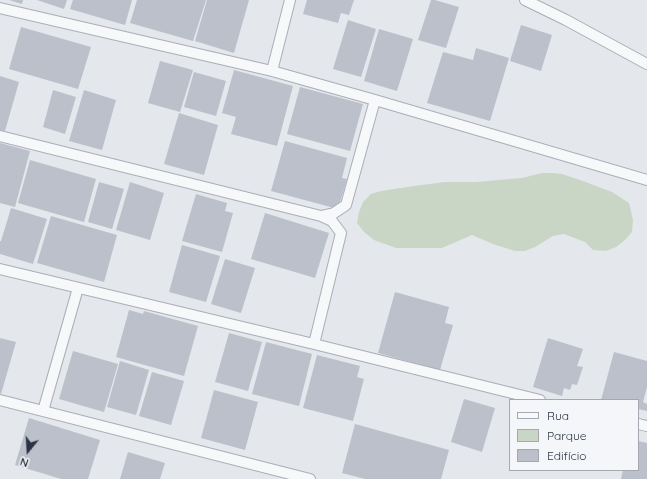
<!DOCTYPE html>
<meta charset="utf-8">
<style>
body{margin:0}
#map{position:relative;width:647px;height:479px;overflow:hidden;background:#e4e7ec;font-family:Quicksand,sans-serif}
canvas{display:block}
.legend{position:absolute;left:509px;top:399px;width:130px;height:72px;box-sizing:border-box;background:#f4f6f9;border:1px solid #a4a8b1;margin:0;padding:5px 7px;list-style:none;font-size:12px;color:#2b3445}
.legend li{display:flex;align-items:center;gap:8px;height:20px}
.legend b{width:20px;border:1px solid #a4a8b1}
.north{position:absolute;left:8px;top:431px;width:40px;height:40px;-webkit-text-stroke:3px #f4f6f9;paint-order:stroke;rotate:198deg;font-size:11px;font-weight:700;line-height:16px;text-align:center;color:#2b3445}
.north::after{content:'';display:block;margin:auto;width:14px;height:18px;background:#2b3445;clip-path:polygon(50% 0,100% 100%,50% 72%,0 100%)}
</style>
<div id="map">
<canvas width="647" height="479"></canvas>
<ul class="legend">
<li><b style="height:5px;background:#f7f8fa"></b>Rua</li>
<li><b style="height:11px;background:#c9d6c5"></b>Parque</li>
<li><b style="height:11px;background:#bbc0ca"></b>Edifício</li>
</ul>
<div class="north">N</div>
</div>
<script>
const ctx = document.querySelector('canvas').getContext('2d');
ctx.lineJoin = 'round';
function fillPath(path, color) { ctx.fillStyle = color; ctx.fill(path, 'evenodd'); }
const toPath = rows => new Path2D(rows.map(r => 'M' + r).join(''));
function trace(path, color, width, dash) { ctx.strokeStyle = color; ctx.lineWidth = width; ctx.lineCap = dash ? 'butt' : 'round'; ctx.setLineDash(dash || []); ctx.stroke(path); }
fillPath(toPath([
 [542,173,553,173,562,174,583,181,612,192,629,203,633,220,632,232,625,240,616,247,606,251,593,250,585,242,564,234,553,236,535,247,525,251,515,251,493,244,472,235,442,248,396,248,374,240,364,232,357,223,359,212,363,202,371,194,381,191,414,186,445,182,476,182,510,179,522,178]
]), '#c9d6c5');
fillPath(toPath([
 [9,0,23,0,22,4],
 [37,0,67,0,64,9],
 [73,0,132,0,125,25,70,9],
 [137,0,206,0,193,41,130,23],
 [207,0,249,0,234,53,195,41],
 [307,0,354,0,349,15,341,13,338,23,303,14],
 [431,0,435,0,459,7,446,48,418,40],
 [348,20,376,29,361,77,333,69],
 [521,25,552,35,541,71,510,61],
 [21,27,91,47,78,89,9,69],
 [379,29,413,39,397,91,364,81],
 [476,48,509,58,490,121,427,103,443,52,473,60],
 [160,61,193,70,180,112,148,103],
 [234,70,293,86,277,146,231,134,236,117,222,113],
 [194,72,226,81,216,116,184,107],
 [0,76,19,82,5,131,0,130],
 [300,87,363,104,350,151,287,134],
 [53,90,76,97,65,134,43,127],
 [84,90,116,100,102,150,69,141],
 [179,113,218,125,204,175,164,164],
 [285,141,347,158,342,178,347,179,338,209,271,191],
 [0,143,30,151,15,207,0,203],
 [30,160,96,179,84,222,18,203],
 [99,182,124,189,112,229,88,222],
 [130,182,164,193,150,240,116,230],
 [196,194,227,203,225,211,233,213,222,252,182,241],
 [11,208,47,219,33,264,0,254,0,241,1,241],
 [265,213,329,233,315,278,251,259],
 [51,216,117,235,104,282,37,263],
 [182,245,220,256,206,302,169,292],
 [225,259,255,268,241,313,211,304],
 [395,292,449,307,445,323,453,325,440,370,378,353],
 [129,310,143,314,144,311,198,326,184,376,116,357],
 [229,333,262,342,248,391,215,382],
 [0,338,16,342,1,394,0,393],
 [548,338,583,349,577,366,583,367,577,385,572,384,570,390,564,388,562,396,533,387],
 [266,342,312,354,299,406,252,394],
 [73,351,118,364,104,412,59,399],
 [614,352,647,361,647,387,643,402,647,404,647,411,638,409,638,400,601,400],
 [317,355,360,366,357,377,364,379,353,421,303,408],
 [120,361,149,370,136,415,107,407],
 [152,372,184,381,171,425,139,416],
 [214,390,258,402,245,450,201,438],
 [464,399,495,408,482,452,451,442],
 [29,418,100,440,88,479,61,479,15,465],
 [355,424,449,450,441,479,365,479,342,473],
 [638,441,647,443,647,479,621,479,623,470,638,470],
 [128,452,165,463,160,479,120,479]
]), '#bbc0ca');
const minor = toPath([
 [525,0,566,20,647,64],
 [0,8,272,71,375,100,647,180],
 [272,71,290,0],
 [0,136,321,216,332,221,341,233,314,344],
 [321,216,334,213,346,205,375,100],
 [0,269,314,344,540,400],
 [0,400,310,479],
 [43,411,78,288],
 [638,424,647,426]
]);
trace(minor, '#a9aeb7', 12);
trace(minor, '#f7f8fa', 10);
</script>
